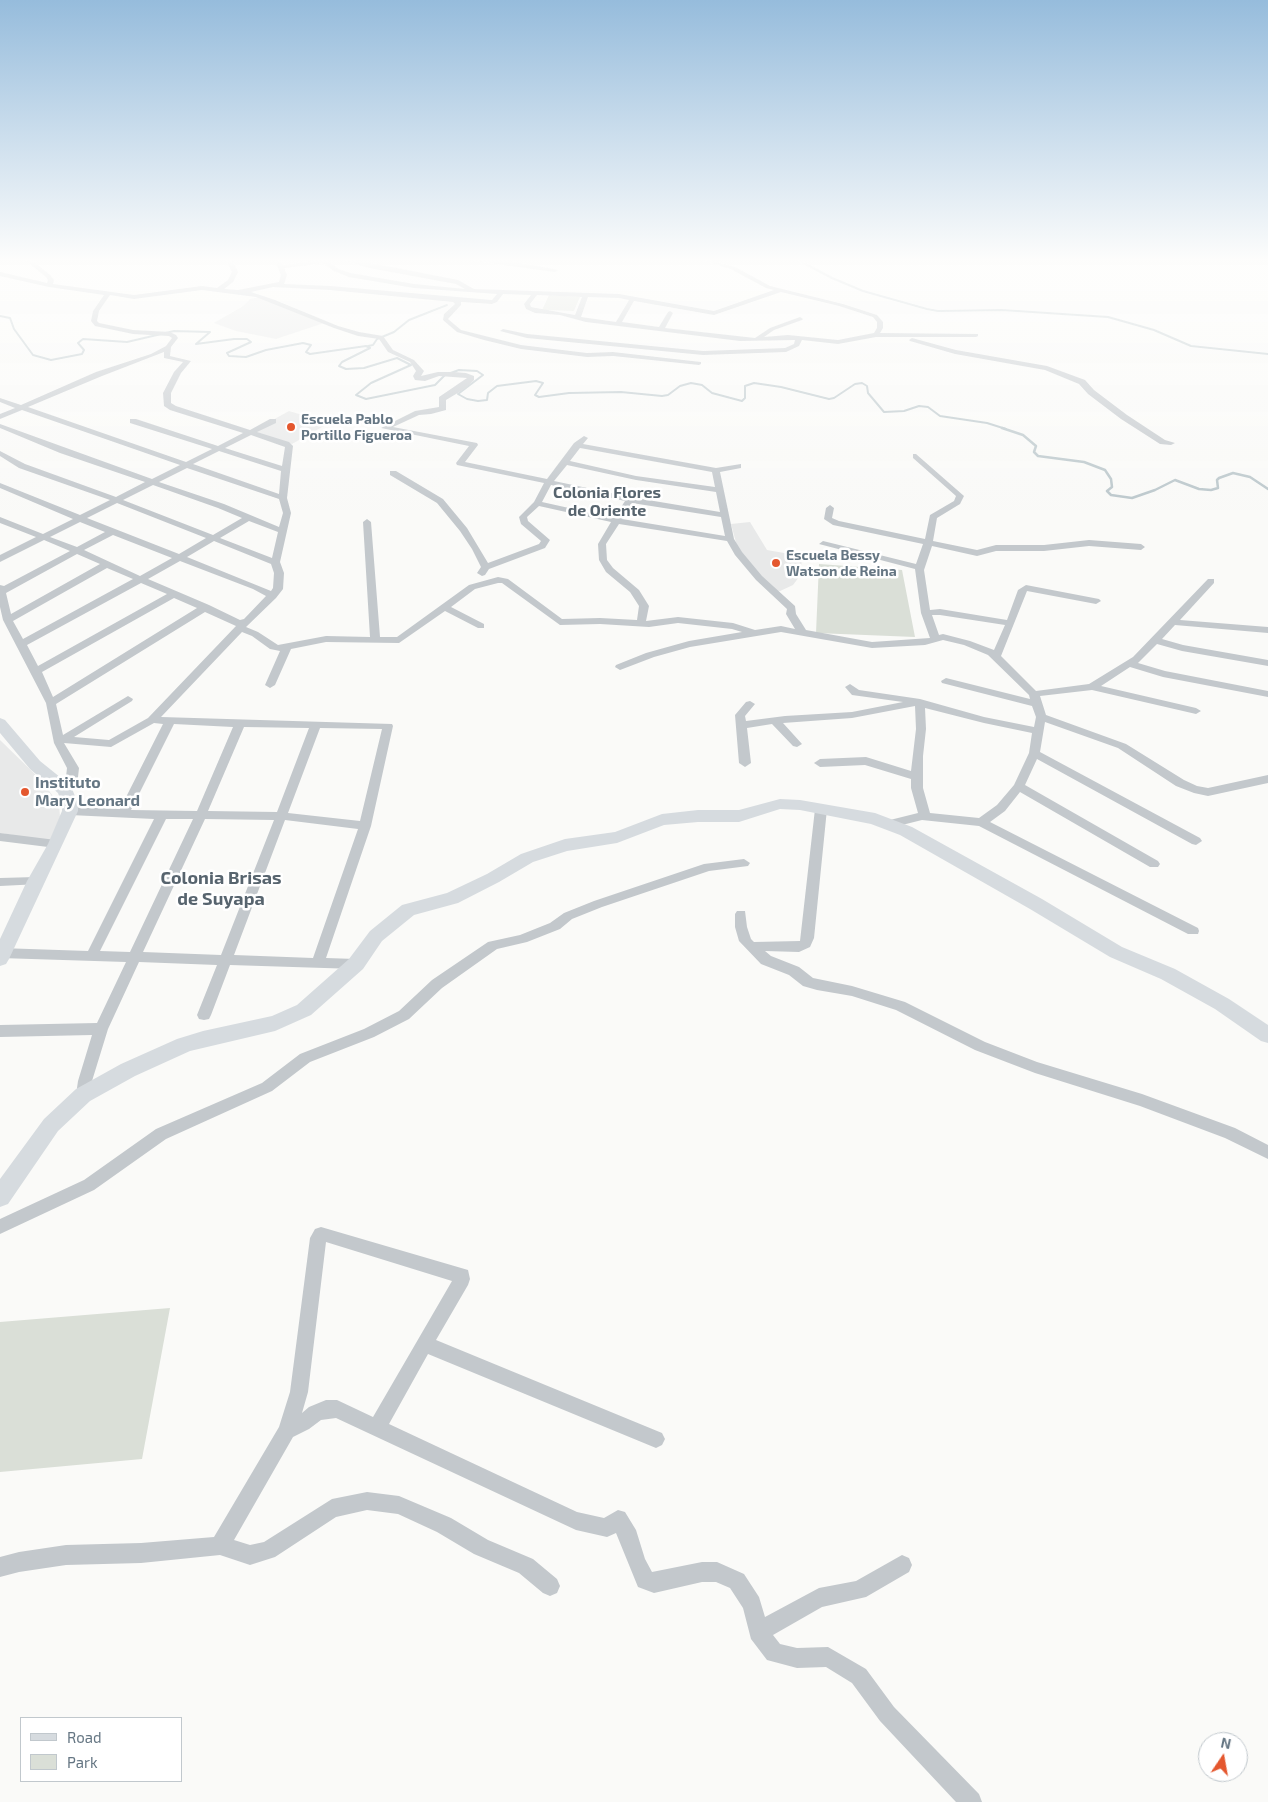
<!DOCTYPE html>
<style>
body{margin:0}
#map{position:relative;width:1268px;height:1802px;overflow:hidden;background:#fafaf8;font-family:"Exo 2",sans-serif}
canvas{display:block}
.legend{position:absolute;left:20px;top:1717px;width:162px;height:65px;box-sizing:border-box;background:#fff;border:1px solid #c1c8cd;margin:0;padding:6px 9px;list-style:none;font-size:15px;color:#657683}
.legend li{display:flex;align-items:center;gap:10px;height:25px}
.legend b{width:25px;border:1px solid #c1c8cd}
.north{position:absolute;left:1198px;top:1732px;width:50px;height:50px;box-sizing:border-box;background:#fff;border:1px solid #c1c8cd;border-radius:50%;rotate:12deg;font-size:14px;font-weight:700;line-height:20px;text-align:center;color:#657683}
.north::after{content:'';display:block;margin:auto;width:18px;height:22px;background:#e4572e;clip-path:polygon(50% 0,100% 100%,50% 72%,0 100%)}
</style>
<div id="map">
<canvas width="1268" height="1802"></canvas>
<ul class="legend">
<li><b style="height:6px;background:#d6dbdf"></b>Road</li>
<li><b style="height:14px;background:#dadfd7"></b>Park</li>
</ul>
<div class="north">N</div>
</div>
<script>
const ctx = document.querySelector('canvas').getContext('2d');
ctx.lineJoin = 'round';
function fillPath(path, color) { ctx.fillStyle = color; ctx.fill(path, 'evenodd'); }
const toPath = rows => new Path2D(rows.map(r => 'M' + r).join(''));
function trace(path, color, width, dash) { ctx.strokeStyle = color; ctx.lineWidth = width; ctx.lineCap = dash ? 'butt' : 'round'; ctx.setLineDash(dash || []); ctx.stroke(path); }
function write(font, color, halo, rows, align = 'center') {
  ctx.font = font + ' "Exo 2",sans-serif'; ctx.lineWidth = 5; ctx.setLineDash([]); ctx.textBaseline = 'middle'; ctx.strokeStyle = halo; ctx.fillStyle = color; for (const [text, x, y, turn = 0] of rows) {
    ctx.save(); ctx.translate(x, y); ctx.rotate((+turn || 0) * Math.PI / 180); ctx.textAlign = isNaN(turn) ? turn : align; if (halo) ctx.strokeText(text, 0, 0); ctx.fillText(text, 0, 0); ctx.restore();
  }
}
fillPath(toPath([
 [259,297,324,323,276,339,236,331,214,323,243,306,250,299],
 [289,411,329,423,292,444,253,431],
 [750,522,767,550,801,556,802,573,793,585,778,592,755,571,737,546,731,524],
 [0,740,40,779,59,804,60,817,50,841,0,833]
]), '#e8e9e9');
fillPath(toPath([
 [549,295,580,297,574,311,542,310],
 [819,564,902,570,915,637,816,633],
 [170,1308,142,1459,0,1472,0,1322]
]), '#dadfd7');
trace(toPath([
 [794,258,832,278,863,291,927,309,938,311,1002,310,1108,317,1154,330,1191,346,1268,354],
 [0,316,10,318,14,329,33,355,51,360,82,354,84,350,78,343,83,339,127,342,174,331,210,332,196,344,234,339,247,339,251,342,227,353,229,356,246,357,266,350,303,343,311,345,306,352,310,354,366,346,370,348,342,362,339,366,346,369,364,368,397,358,411,365,371,383,356,395,366,399,435,385,445,375,459,370,477,371,483,375,458,394,467,399,478,401,487,400,488,393,497,386,536,381,543,383,535,395,539,397,569,393,621,392,662,396,668,395,680,386,691,383,702,385,712,393,742,401,745,398,745,386,754,383,781,387,829,399,834,398,855,384,862,383,867,386,868,393,884,412,904,411,919,406,928,407,940,416,987,423,1006,429],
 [368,346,373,345,377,339,394,332,409,320,447,305]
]), '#bbc7cb', 2);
trace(toPath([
 [1002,428,1023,435,1036,446,1034,452,1038,456,1084,462,1105,470,1111,479,1112,487,1107,491,1111,495,1132,498,1155,490,1175,480,1199,489,1211,490,1218,488,1217,480,1219,478,1233,473,1250,477,1268,489]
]), '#bbc7cb', 2.5);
fillPath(toPath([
 [23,258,29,258,50,275,54,280,53,284,134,295,202,286,217,288,228,280,232,272,225,258,231,258,238,272,233,282,224,289,238,290,279,282,281,275,274,258,280,258,283,265,331,258,328,261,338,269,350,273,414,284,465,289,456,284,370,268,336,258,345,258,458,280,474,289,619,294,714,311,774,290,766,288,731,269,695,258,703,258,735,267,770,286,843,304,877,315,883,322,883,328,880,333,978,334,978,336,976,337,876,337,838,344,802,340,799,346,786,352,703,355,527,338,500,331,503,329,527,334,703,351,785,348,794,344,795,340,740,341,586,322,560,315,535,313,526,309,524,304,531,295,503,294,497,302,492,304,461,302,461,305,448,319,461,330,521,345,587,353,613,352,701,362,701,364,699,365,613,356,587,357,521,349,484,340,457,332,443,320,444,314,455,304,453,302,330,290,273,287,251,292,275,300,338,326,359,332,383,336,393,350,414,360,424,371,421,376,438,372,454,372,466,373,474,376,474,380,466,388,446,400,446,410,431,414,419,415,393,427,477,443,478,445,465,462,547,479,574,443,584,436,588,438,583,444,716,468,741,464,741,468,720,472,734,539,742,552,762,576,795,606,796,614,806,630,872,642,930,638,921,613,915,569,819,544,823,541,916,564,923,544,833,525,824,519,826,508,830,505,834,508,832,518,839,521,925,539,930,515,954,501,956,496,913,458,913,454,916,454,964,496,960,504,937,518,933,541,977,550,996,545,1044,545,1089,540,1141,544,1145,547,1141,550,1089,546,1044,551,996,551,977,556,932,546,924,570,930,610,940,609,1007,620,1018,590,1026,585,1099,599,1101,601,1096,604,1027,591,1001,656,1036,691,1089,684,1133,657,1208,579,1214,579,1214,583,1180,620,1268,627,1268,633,1175,625,1162,639,1183,645,1268,660,1268,666,1182,651,1157,644,1138,663,1165,671,1268,691,1268,697,1163,677,1130,667,1101,686,1196,708,1201,711,1196,714,1092,690,1040,696,1046,715,1126,744,1184,780,1197,786,1208,788,1268,775,1268,783,1208,796,1194,793,1176,786,1118,748,1045,722,1040,752,1200,838,1202,841,1196,845,1192,844,1037,759,1025,785,1158,861,1160,864,1158,867,1150,867,1020,792,1005,811,990,822,1198,928,1199,931,1198,934,1188,934,979,826,922,820,890,828,886,827,884,824,886,821,918,813,911,788,911,779,865,765,820,767,814,763,820,759,866,757,911,771,916,729,915,706,852,718,783,723,802,744,797,747,793,746,772,724,747,728,751,763,745,767,739,763,735,715,746,702,750,701,755,704,745,716,746,721,785,716,852,712,903,702,852,695,845,687,850,684,859,690,920,699,984,717,1034,727,1036,717,1032,706,942,683,941,681,946,678,1030,699,1029,695,988,655,964,645,943,640,925,645,872,648,781,632,690,647,654,657,620,670,615,667,616,665,646,653,689,641,742,632,732,629,678,623,649,627,600,624,560,625,502,583,498,583,475,589,451,607,484,624,484,628,478,628,445,611,399,643,326,642,291,649,275,685,270,688,265,685,280,651,270,649,252,636,242,632,161,717,392,724,393,726,371,826,326,958,356,959,361,960,363,964,361,968,356,969,230,965,211,1015,209,1019,204,1020,199,1019,197,1015,217,965,139,962,108,1029,92,1081,90,1095,88,1099,83,1101,78,1099,76,1095,78,1081,92,1035,0,1037,0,1025,97,1023,126,962,0,958,0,948,88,951,154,819,70,815,64,811,70,807,120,809,163,724,154,723,111,747,64,743,79,768,78,777,69,793,61,793,59,790,66,777,67,768,54,743,46,703,3,620,0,607,0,585,4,586,70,551,44,540,0,562,0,555,36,537,0,523,0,517,43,534,73,519,0,488,0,483,80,515,110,500,19,468,0,456,0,451,25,464,116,497,145,482,60,453,0,428,0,424,152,479,180,465,22,410,0,419,0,414,15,408,0,402,0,398,21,405,96,372,151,354,166,346,172,338,169,336,133,334,95,326,91,321,93,311,104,295,49,287,0,276,0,272,47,283,48,280,46,277,23,258],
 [323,263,334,271,349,277,414,288,497,294,492,300,330,286,284,284,287,275,284,268,323,263],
 [202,290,256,297,334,328,358,336,379,339,388,352,410,362,416,371,413,376,415,380,425,381,439,376,467,378,439,397,439,407,415,411,381,428,469,446,456,463,457,465,544,483,534,502,519,517,521,524,541,541,539,544,488,563,467,528,443,499,396,471,390,471,390,475,437,503,460,531,472,549,481,567,477,573,482,576,485,575,489,569,545,548,550,540,528,521,527,517,539,506,611,522,598,544,599,560,606,572,630,592,639,606,637,620,600,618,562,619,508,579,498,577,469,585,397,637,380,637,371,522,367,519,363,522,370,637,326,636,278,645,258,632,246,627,276,598,283,589,284,573,280,562,291,513,287,498,293,446,289,442,257,432,276,423,276,419,270,419,250,430,176,406,171,403,171,393,181,373,191,361,170,356,171,347,178,338,176,335,170,332,133,330,99,323,97,321,99,311,110,295,134,299,202,290],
 [781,292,839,306,873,317,877,322,877,328,874,333,838,340,788,335,764,337,774,330,802,320,803,319,800,317,770,328,755,338,665,328,673,313,670,311,668,312,659,327,622,322,634,301,714,315,781,292],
 [537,295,582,297,575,315,531,307,530,304,537,295],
 [588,297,619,298,629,300,616,322,581,317,588,297],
 [164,352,164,358,183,362,174,372,163,393,164,406,170,410,243,433,218,446,136,419,130,419,130,423,212,449,186,462,28,407,102,376,164,352],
 [251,435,285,447,282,466,225,448,251,435],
 [580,448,712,472,715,487,636,476,570,461,580,448],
 [219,451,281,471,279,494,193,464,219,451],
 [567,465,636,480,716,492,720,512,630,497,554,481,567,465],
 [187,468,279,499,283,513,279,527,224,504,159,482,187,468],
 [153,485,218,508,242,518,213,535,123,500,153,485],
 [551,485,625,501,614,518,542,502,551,485],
 [117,503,206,538,179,554,87,518,117,503],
 [632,503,721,517,725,536,622,519,632,503],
 [249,521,278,532,272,558,220,538,249,521],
 [80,522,105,532,77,547,50,537,80,522],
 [619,524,727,541,735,555,756,580,787,609,786,614,795,629,781,626,755,630,733,623,678,617,646,621,649,606,639,590,613,568,607,560,606,544,619,524],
 [113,535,172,558,140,576,84,550,113,535],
 [214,541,271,564,274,573,273,588,271,591,187,557,214,541],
 [77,554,100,564,11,614,6,593,77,554],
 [180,561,253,589,266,596,244,619,240,620,209,605,148,579,180,561],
 [107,568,133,579,23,639,13,621,107,568],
 [141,583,167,594,38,666,27,645,141,583],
 [174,598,197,608,53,697,42,672,174,598],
 [205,612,236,626,148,718,109,740,74,737,132,701,133,699,128,696,63,735,56,704,205,612],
 [932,615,940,615,1005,625,994,650,970,641,943,634,939,635,932,615],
 [925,708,984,723,1032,733,1029,753,1014,785,997,805,979,818,930,813,923,788,923,756,926,729,925,708],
 [174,724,233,727,197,811,131,810,174,724],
 [244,727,309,728,277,812,208,811,244,727],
 [320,728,382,729,360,821,288,813,320,728],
 [166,819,193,819,130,952,100,951,166,819],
 [205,819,274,820,221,955,143,952,205,819],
 [285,820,358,829,313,958,234,955,285,820],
 [454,258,500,259,558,270,555,272,454,258],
 [912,338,956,350,1047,366,1085,380,1094,390,1127,415,1165,440,1175,443,1171,445,1160,444,1121,419,1088,394,1079,384,1045,370,955,354,910,341,909,340,912,338],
 [821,805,827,809,814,938,810,947,799,952,765,951,771,956,799,967,813,978,852,986,905,1002,985,1042,1037,1062,1142,1094,1235,1128,1268,1145,1268,1159,1225,1138,1140,1106,1035,1073,975,1050,896,1010,852,996,817,990,803,986,789,975,761,964,739,941,735,927,735,914,737,911,745,911,747,927,751,939,754,942,800,941,815,809,821,805],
 [0,833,56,840,62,844,56,848,0,841,0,833],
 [744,859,750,863,748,866,709,871,602,907,572,919,560,929,527,942,497,949,442,988,409,1019,374,1037,310,1062,272,1091,166,1139,94,1190,0,1234,0,1219,84,1180,156,1129,262,1083,300,1054,364,1029,399,1011,432,980,488,942,520,935,550,923,564,913,594,901,704,864,744,859],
 [36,877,40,878,42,881,40,884,0,886,0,878,36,877],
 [321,1227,468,1270,470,1279,468,1285,436,1340,662,1433,665,1439,662,1445,656,1448,428,1354,389,1424,577,1512,604,1518,618,1510,625,1512,636,1530,645,1559,652,1572,702,1562,717,1562,744,1574,759,1597,765,1617,819,1588,856,1581,902,1555,909,1558,912,1565,909,1572,866,1597,822,1607,773,1635,780,1644,797,1648,828,1647,866,1669,894,1707,979,1794,982,1802,956,1802,880,1721,852,1683,826,1667,797,1668,767,1660,751,1639,743,1608,730,1588,716,1582,702,1582,654,1593,638,1587,616,1533,607,1537,576,1530,336,1418,321,1420,309,1429,293,1437,234,1540,250,1545,264,1542,332,1499,367,1492,399,1496,451,1518,488,1540,533,1559,557,1579,560,1586,557,1593,550,1596,543,1593,519,1573,474,1554,437,1532,398,1514,367,1510,336,1517,275,1557,250,1565,220,1555,141,1563,66,1565,19,1572,0,1577,0,1557,19,1552,66,1545,141,1543,214,1537,279,1427,290,1392,310,1238,315,1229,321,1227],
 [326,1242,452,1281,373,1417,337,1400,326,1400,309,1407,302,1413,308,1392,326,1242]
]), '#c3c8cc');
fillPath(toPath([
 [0,718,5,720,40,761,71,786,78,804,78,811,9,959,6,964,0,966,0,939,27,881,48,844,62,811,62,804,58,793,30,769,0,733,0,718],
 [780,799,800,800,875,813,912,827,1042,899,1122,947,1175,969,1229,999,1268,1025,1268,1043,1261,1041,1215,1009,1161,979,1110,957,1030,909,900,835,871,824,800,810,780,809,739,822,698,822,664,825,617,843,567,851,533,862,499,882,458,903,414,915,382,941,363,969,311,1015,275,1031,190,1051,135,1076,90,1101,58,1131,8,1204,0,1207,0,1179,44,1119,76,1089,121,1064,177,1039,203,1031,272,1016,297,1005,349,959,370,931,402,905,447,893,487,874,521,854,565,839,615,832,662,814,698,810,739,810,780,799]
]), '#d6dbdf');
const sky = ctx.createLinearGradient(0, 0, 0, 510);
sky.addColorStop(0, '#96bcdc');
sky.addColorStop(0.51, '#fdfdfc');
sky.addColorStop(1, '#fdfdfc00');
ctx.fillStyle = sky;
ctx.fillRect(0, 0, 1268, 510);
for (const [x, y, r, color] of [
 [291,427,5,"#e4572e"],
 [776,563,5,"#e4572e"],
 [25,792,5,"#e4572e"]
]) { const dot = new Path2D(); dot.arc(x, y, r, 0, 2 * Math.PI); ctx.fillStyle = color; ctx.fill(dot); trace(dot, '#fff', 2); }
write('bold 14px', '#657683', '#fff', [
 ["Escuela Pablo",301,419],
 ["Portillo Figueroa",301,435],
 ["Escuela Bessy",786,555],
 ["Watson de Reina",786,571]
], 'left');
write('bold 16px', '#57646e', '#fff', [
 ["Colonia Flores",607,493],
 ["de Oriente",607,511]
]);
write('bold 16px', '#657683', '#fff', [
 ["Instituto",35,783],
 ["Mary Leonard",35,801]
], 'left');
write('bold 18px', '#57646e', '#fff', [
 ["Colonia Brisas",221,878],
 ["de Suyapa",221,899]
]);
</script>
